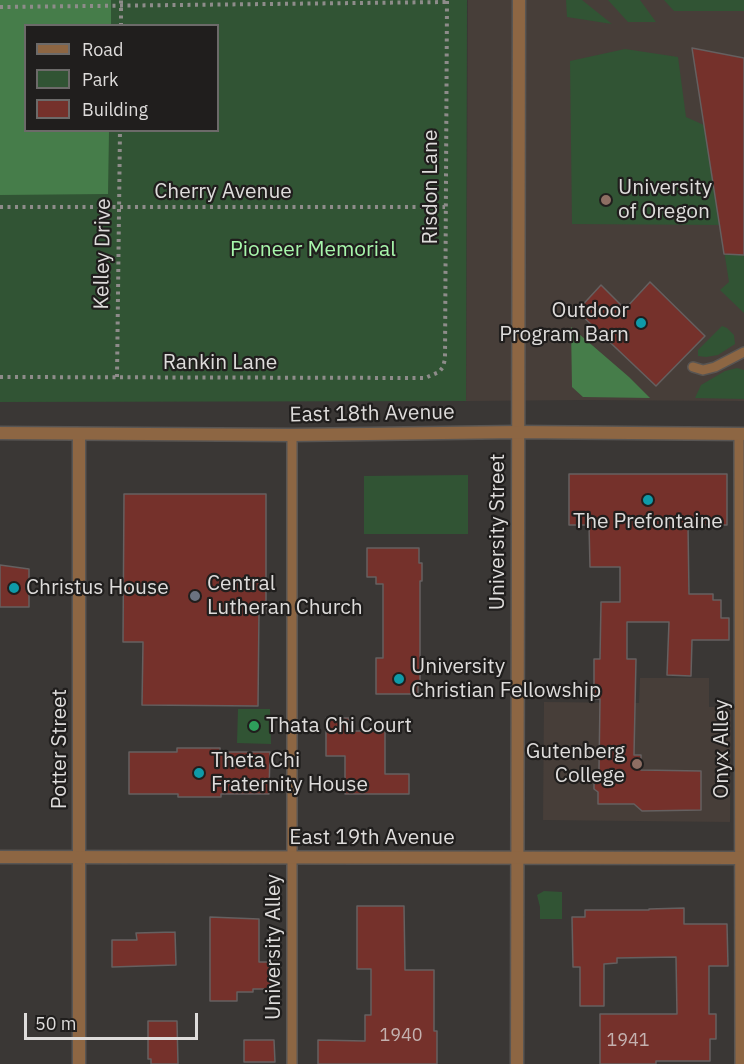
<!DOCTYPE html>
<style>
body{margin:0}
#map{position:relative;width:744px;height:1064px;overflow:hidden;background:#3a3735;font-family:"IBM Plex Sans",sans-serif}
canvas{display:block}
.legend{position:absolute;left:24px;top:24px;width:195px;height:108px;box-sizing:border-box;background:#201e1d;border:2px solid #6c6a69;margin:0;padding:8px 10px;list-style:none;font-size:18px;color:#dedcdb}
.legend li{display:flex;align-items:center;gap:12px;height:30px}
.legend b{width:30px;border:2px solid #6c6a69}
.scale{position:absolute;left:24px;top:1013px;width:174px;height:27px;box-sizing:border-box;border:3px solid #dedcdb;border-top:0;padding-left:8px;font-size:18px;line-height:21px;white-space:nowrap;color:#dedcdb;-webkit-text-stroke:4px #201e1d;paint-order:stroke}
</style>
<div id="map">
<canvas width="744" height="1064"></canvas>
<ul class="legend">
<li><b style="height:8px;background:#8d6643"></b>Road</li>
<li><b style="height:16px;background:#315434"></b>Park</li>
<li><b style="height:16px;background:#75312b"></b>Building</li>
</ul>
<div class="scale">50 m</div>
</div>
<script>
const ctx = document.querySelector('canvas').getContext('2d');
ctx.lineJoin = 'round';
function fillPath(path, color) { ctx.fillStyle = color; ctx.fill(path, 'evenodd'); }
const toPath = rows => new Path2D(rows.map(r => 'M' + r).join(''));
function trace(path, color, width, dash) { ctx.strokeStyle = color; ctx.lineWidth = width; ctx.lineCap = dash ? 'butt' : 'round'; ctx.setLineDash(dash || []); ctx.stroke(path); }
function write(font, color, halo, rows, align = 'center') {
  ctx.font = font + ' "IBM Plex Sans",sans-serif'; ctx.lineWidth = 4.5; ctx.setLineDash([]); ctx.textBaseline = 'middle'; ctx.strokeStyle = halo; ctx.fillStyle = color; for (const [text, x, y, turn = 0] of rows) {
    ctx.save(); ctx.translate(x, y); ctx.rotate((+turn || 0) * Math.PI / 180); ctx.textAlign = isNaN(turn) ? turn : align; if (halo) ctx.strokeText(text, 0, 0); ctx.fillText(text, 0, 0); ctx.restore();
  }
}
fillPath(toPath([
 [468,0,744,0,744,401,583,400,466,401],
 [640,678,709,678,709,707,731,707,730,822,543,820,544,702,639,703]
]), '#473e39');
fillPath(toPath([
 [0,0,467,0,466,401,0,402],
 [26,26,218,26,218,130,26,130],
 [566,0,582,0,612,24,567,17],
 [608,0,640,0,656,22,628,22],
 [664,0,744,0,744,11,674,11],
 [692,48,744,58,744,313,720,290,729,282,720,225,572,224,570,61,625,49,678,57,686,117,704,125],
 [722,326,727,328,734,335,735,344,718,355,706,357,698,356,698,350],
 [737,368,744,370,744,399,695,398,701,385,725,371],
 [468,475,468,534,364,534,364,476],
 [238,709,270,709,271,744,237,743],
 [544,891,562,892,562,919,540,919,540,907,537,895]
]), '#315434');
fillPath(toPath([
 [0,0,111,0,111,25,26,26,26,130,109,131,108,194,0,195],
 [571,327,629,377,650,398,583,397,572,387]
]), '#467d4a');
const building = toPath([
 [692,48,744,58,744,255,724,254,692,48],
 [650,282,705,336,656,386,577,311,601,285,625,309,650,282],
 [569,474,727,474,727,525,688,525,689,594,713,594,713,600,721,600,721,618,729,618,729,640,692,640,691,676,667,675,669,622,627,622,627,659,636,659,634,755,641,755,641,770,701,771,701,810,642,811,634,804,598,804,598,792,594,789,594,775,599,770,600,699,594,699,594,659,600,659,601,602,620,602,620,567,590,567,589,525,569,525,569,474],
 [124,494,266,494,266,613,259,612,258,706,142,705,143,642,123,642,124,494],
 [367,548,419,548,419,563,422,563,422,581,420,581,420,684,418,684,418,694,376,694,376,658,383,658,383,584,376,584,376,577,367,577,367,548],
 [0,565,29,569,29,607,0,607,0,565],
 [326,718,349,718,350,731,385,731,385,774,409,774,409,794,345,794,345,756,326,756,326,718],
 [177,748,220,748,220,752,270,752,269,794,221,794,221,797,178,797,178,794,129,794,129,752,177,752,177,748],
 [357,906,404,906,405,970,434,970,434,1031,437,1031,437,1064,318,1064,318,1040,365,1041,365,1015,371,1015,371,969,357,969,357,906],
 [684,908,684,924,727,924,728,966,709,966,709,1014,716,1014,716,1039,710,1039,710,1061,656,1061,656,1064,600,1064,600,1014,677,1014,676,957,617,958,617,963,604,964,604,1006,580,1006,580,967,573,967,572,917,585,917,585,910,649,910,649,909,684,908],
 [210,917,259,919,259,962,274,962,275,964,275,989,253,989,253,992,237,992,237,1001,210,1001,210,917],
 [175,932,176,965,112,967,112,940,137,940,136,933,175,932],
 [148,1021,177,1021,178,1064,151,1064,151,1059,148,1059,148,1021],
 [244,1040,274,1040,275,1062,244,1062,244,1040]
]);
fillPath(building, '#75312b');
trace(building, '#656060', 1.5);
const service = toPath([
 [693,367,703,370,715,367,744,352],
 [739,434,740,1064],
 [292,435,292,1064]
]);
const minor = toPath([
 [79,434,79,1064],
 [517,1064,519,0]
]);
const tertiary = toPath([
 [0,433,292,435,518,432,744,434],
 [0,857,744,858]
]);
trace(service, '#585553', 12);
trace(minor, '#585553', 15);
trace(tertiary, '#585553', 15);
trace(toPath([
 [0,7,447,2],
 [121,26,121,0],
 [0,207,445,207],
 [0,377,425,378,439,372,443,367,445,359,447,0],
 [117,377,120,130]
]), '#8e8c8a', 4, [3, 4.5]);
trace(service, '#8d6643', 9);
trace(minor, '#8d6643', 12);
trace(tertiary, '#8d6643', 12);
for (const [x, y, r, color] of [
 [606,200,6,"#8d6e63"],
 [641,323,6,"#0f9aa8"],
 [648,500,6,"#0f9aa8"],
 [14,588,6,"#0f9aa8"],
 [195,596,6,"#6b7280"],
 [399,679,6,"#0f9aa8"],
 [254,726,6,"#2e9e5b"],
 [637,764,6,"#8d6e63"],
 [199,773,6,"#0f9aa8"]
]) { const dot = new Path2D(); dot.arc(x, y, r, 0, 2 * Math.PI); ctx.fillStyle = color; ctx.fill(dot); trace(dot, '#201e1d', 2); }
write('18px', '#c4b1af', null, [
 ["1940",401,1036],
 ["1941",628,1041]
]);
write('21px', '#dedcdb', '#201e1d', [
 ["Risdon Lane",431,187,-90],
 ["Cherry Avenue",223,192],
 ["Kelley Drive",103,254,-89],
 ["Rankin Lane",220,363],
 ["East 18th Avenue",372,414,-1],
 ["University Street",498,532,-90],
 ["Potter Street",60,749,-90],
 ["Onyx Alley",722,749,-90],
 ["East 19th Avenue",372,838],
 ["University Alley",274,947,-90]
]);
write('21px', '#dedcdb', '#201e1d', [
 ["University",618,188],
 ["of Oregon",618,212],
 ["Outdoor",629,311,"right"],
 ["Program Barn",629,335,"right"],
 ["The Prefontaine",648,522,"center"],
 ["Central",207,584],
 ["Lutheran Church",207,608],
 ["Christus House",26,588],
 ["University",411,667],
 ["Christian Fellowship",411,691],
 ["Thata Chi Court",266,726],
 ["Gutenberg",625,752,"right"],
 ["College",625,776,"right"],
 ["Theta Chi",211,761],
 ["Fraternity House",211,785]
], 'left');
write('21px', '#a7f6ab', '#201e1d', [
 ["Pioneer Memorial",313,250]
]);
</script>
